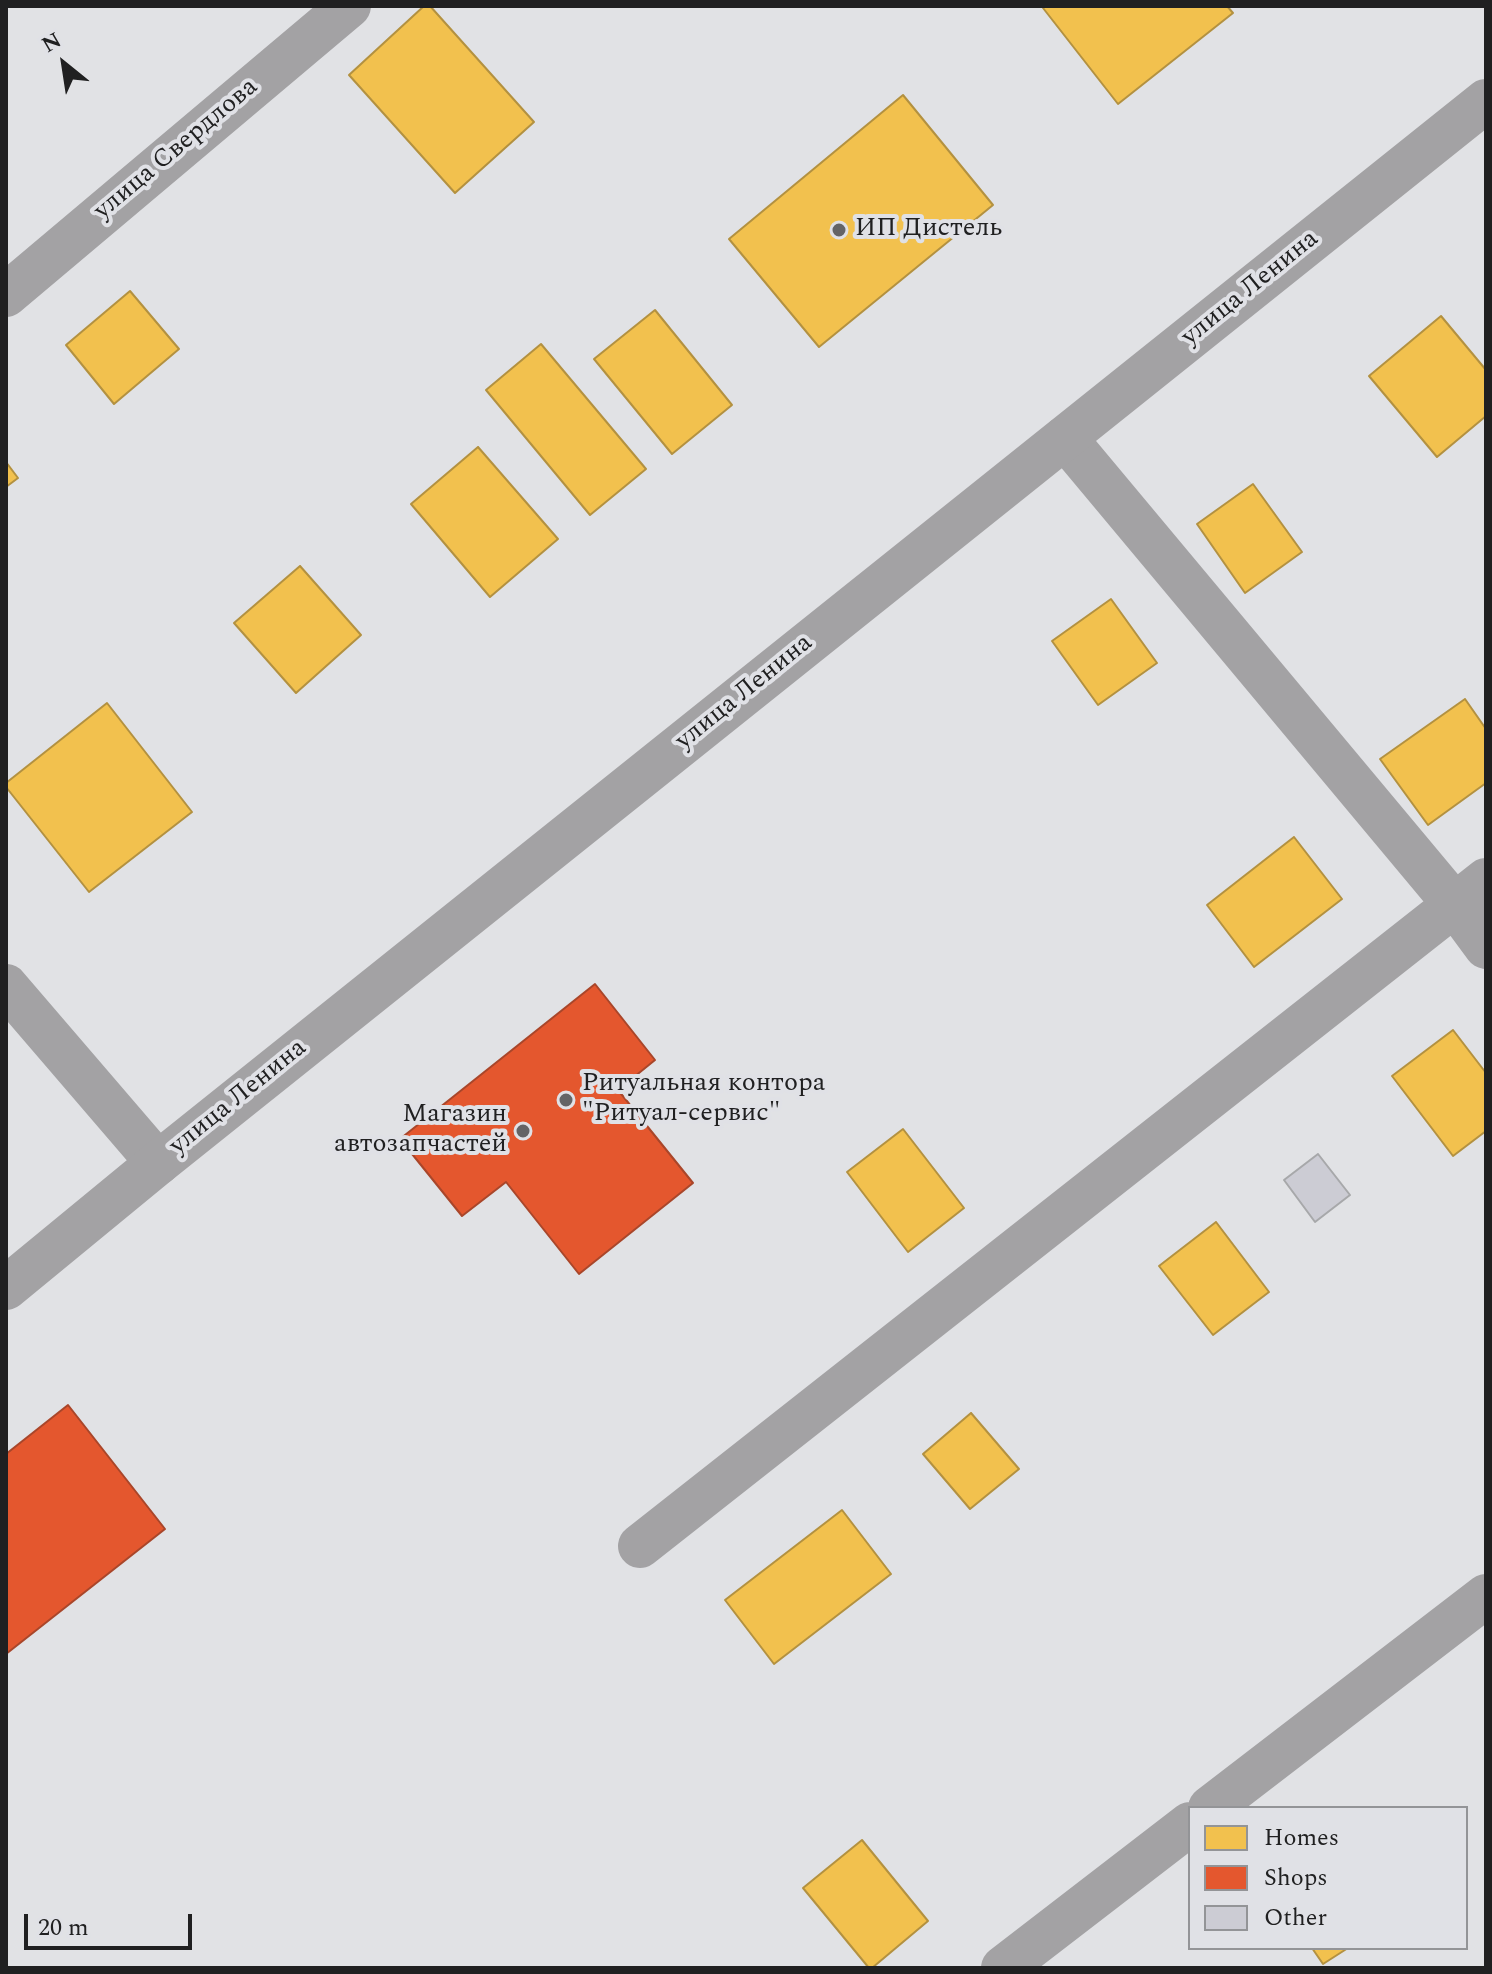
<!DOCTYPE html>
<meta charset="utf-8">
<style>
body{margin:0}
#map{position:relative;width:1492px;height:1974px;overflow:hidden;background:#e1e2e5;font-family:Spectral,serif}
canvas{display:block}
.frame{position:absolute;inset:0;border:8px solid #202021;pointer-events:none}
.legend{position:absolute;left:1188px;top:1806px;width:280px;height:144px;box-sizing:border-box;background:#e0e1e6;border:2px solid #939497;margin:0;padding:10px 14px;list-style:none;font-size:24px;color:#202021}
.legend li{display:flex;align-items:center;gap:16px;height:40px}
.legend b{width:40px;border:2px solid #939497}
.north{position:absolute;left:24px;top:24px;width:80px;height:80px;-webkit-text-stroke:6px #e0e1e6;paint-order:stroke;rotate:330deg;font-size:22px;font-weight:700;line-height:32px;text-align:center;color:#202021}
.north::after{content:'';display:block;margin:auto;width:28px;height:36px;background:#202021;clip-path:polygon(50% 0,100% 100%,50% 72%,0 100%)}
.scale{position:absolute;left:24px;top:1914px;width:168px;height:36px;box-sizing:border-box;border:4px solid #202021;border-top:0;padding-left:10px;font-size:24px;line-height:28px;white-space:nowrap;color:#202021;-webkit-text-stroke:6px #e0e1e6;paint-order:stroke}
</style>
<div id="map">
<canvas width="1492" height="1974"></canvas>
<div class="frame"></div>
<ul class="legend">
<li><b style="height:22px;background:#f2c14e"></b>Homes</li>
<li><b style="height:22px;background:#e4572e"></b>Shops</li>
<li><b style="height:22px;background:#ccccd4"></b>Other</li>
</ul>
<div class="north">N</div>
<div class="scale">20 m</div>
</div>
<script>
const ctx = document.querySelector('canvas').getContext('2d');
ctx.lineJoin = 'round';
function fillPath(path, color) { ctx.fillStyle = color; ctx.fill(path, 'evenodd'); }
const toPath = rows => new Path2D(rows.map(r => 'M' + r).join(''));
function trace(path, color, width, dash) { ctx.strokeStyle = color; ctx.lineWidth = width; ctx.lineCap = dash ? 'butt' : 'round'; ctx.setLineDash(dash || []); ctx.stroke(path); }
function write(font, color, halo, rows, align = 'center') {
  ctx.font = font + ' Spectral,serif'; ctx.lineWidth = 8; ctx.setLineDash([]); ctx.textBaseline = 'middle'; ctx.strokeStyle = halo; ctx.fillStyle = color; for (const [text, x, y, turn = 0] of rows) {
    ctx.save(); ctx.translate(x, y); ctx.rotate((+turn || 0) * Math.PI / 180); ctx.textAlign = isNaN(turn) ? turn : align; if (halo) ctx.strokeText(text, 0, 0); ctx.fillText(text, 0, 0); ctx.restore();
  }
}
const homes = toPath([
 [424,6,430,6,534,122,455,193,349,75,424,6],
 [1046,6,1227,6,1233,13,1118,104,1043,8,1046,6],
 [903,95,993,205,819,347,729,239,903,95],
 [130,291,179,349,114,404,66,345,130,291],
 [655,310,732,405,672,454,594,359,655,310],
 [1441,316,1486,370,1486,416,1437,457,1369,376,1441,316],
 [541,344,646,469,590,515,486,390,541,344],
 [478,447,558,539,490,597,411,504,478,447],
 [6,462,18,478,6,487,6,462],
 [1253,484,1302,552,1245,593,1197,524,1253,484],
 [300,566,361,635,296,693,234,623,300,566],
 [1111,599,1157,663,1098,705,1052,641,1111,599],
 [1465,699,1486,729,1486,783,1428,825,1380,759,1465,699],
 [107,703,192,812,89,892,6,787,6,783,107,703],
 [1294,837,1342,899,1254,967,1207,905,1294,837],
 [1453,1030,1486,1073,1486,1131,1453,1156,1392,1076,1453,1030],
 [903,1129,964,1208,908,1252,847,1172,903,1129],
 [1216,1222,1269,1292,1213,1335,1159,1266,1216,1222],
 [971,1413,1019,1469,970,1509,923,1454,971,1413],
 [842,1510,891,1574,774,1664,725,1600,842,1510],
 [862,1840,928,1921,872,1968,869,1968,803,1888,862,1840],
 [1312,1948,1348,1948,1323,1964,1312,1948]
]);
fillPath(homes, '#f2c14e');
trace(homes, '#b39140', 2);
const shops = toPath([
 [595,984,655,1060,618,1090,693,1183,579,1274,506,1182,462,1216,400,1139,595,984],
 [68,1405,165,1529,6,1654,6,1454,68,1405]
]);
fillPath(shops, '#e4572e');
trace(shops, '#a9462a', 2);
const building = toPath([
 [1318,1154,1350,1195,1315,1222,1284,1180,1318,1154]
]);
fillPath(building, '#ccccd4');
trace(building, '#a7a8aa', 2);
trace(toPath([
 [6,295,349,6],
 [1065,438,1455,905,1486,947],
 [6,986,158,1163],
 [640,1546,1486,880],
 [1210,1808,1486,1596],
 [1003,1968,1190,1824]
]), '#a3a2a4', 44);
trace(toPath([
 [6,1288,158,1163,1486,101]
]), '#a3a2a4', 44);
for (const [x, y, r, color] of [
 [839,230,8,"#646466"],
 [566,1100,8,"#646466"],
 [523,1131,8,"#646466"]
]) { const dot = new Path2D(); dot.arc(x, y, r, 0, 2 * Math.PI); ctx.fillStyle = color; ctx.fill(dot); trace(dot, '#e0e1e6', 3); }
write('26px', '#202021', '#e0e1e6', [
 ["улица Свердлова",177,150,-40],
 ["улица Ленина",1251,289,-39],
 ["улица Ленина",745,693,-39],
 ["улица Ленина",239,1098,-39]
]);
write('26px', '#202021', '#e0e1e6', [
 ["ИП Дистель",855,230],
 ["Ритуальная контора",582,1085],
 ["\"Ритуал-сервис\"",582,1115],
 ["Магазин",507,1116,"right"],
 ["автозапчастей",507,1146,"right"]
], 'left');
</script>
